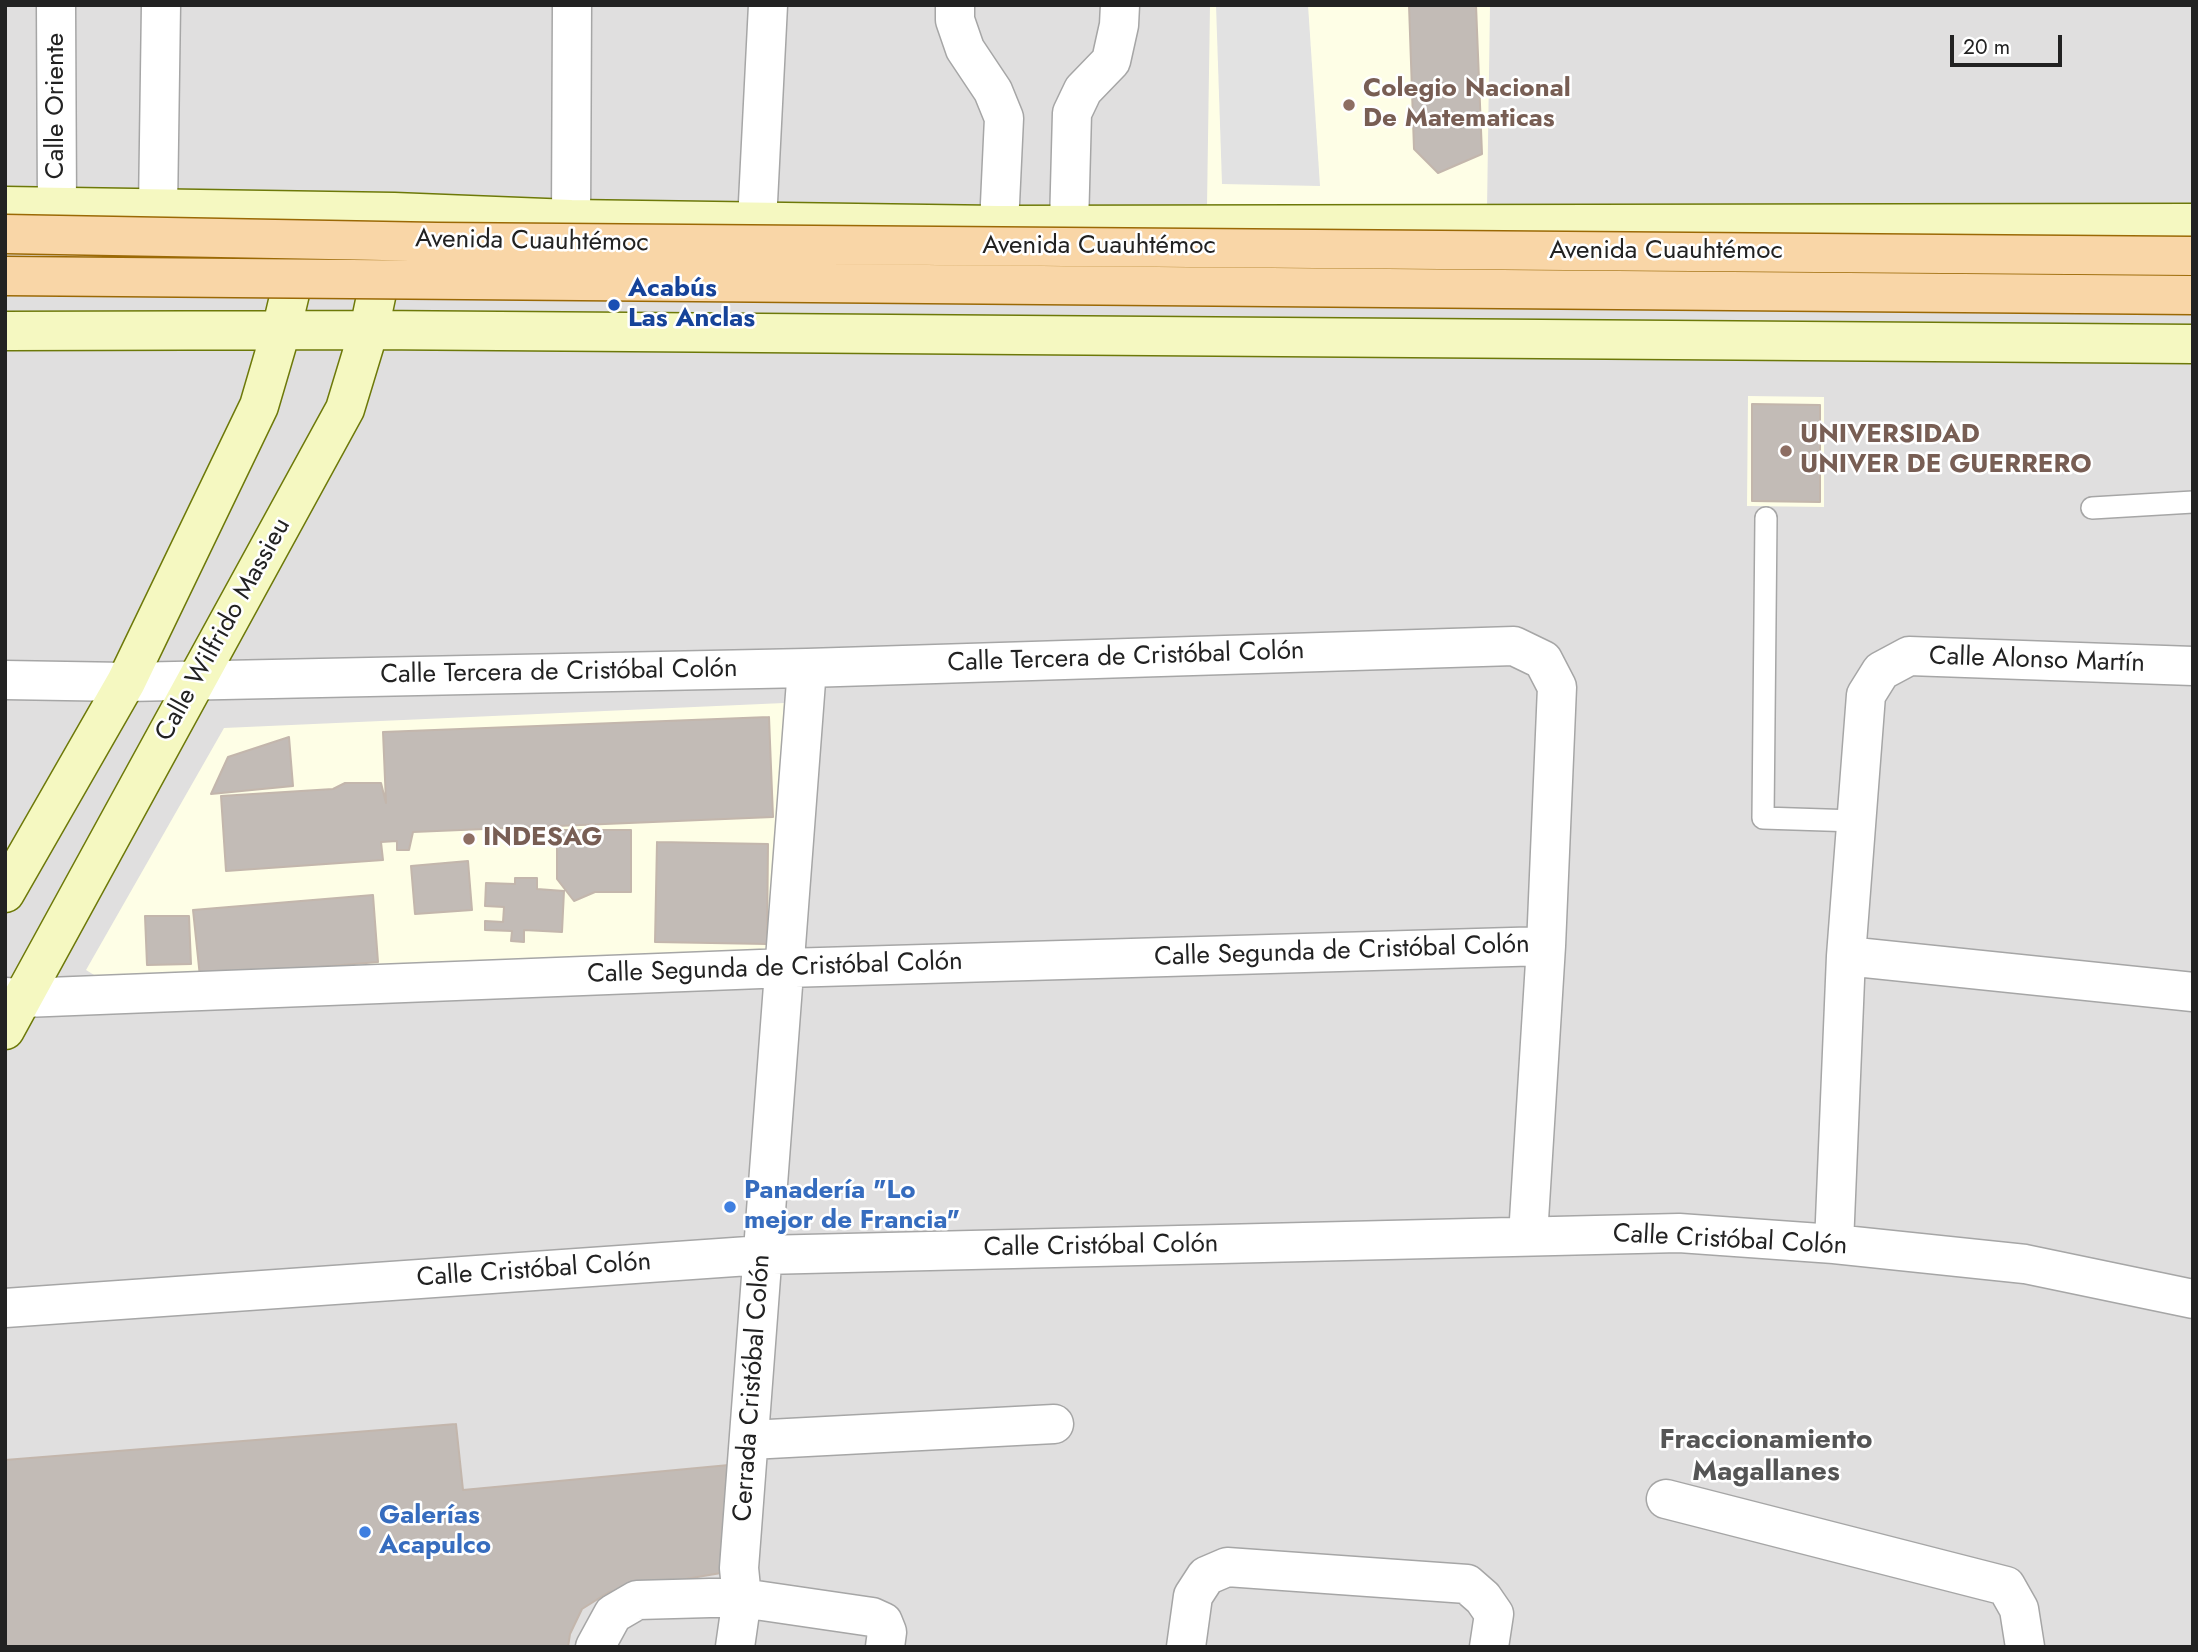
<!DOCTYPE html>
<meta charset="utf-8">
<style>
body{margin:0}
#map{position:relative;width:2198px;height:1652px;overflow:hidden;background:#f2efe9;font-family:Jost,sans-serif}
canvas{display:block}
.frame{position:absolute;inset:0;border:7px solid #222;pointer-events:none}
.scale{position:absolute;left:1950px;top:35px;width:112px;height:32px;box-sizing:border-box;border:4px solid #222;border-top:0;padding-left:9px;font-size:21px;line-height:24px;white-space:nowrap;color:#222;-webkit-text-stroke:5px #fff;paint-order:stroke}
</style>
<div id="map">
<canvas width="2198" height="1652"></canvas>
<div class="frame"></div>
<div class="scale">20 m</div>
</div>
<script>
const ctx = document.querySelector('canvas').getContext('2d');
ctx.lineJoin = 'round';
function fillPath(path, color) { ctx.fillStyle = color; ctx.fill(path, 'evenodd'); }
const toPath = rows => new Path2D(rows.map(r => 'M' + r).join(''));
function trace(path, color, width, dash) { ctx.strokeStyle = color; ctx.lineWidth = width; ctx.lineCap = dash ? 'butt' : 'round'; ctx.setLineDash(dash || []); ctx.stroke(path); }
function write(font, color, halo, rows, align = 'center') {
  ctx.font = font + ' Jost,sans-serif'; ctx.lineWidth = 5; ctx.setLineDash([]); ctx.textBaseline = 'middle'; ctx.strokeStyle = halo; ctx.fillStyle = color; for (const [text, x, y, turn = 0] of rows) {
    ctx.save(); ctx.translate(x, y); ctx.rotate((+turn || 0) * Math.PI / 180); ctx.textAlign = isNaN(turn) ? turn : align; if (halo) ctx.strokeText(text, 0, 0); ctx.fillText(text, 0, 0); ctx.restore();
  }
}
fillPath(toPath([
 [5,5,2193,5,2193,1647,5,1647]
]), '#e0dfdf');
fillPath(toPath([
 [1210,5,1490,5,1487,210,1207,206],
 [1748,396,1824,397,1824,507,1747,506],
 [784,703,771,950,107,983,86,970,224,728]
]), '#fefee6');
fillPath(toPath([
 [1216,5,1308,5,1320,186,1222,184]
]), '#e2e2e2');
const building = toPath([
 [1409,5,1476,5,1482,154,1438,173,1414,149,1409,5],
 [1752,404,1820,405,1820,502,1752,501,1752,404],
 [769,717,773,817,413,832,409,850,397,850,397,841,381,842,383,860,226,871,221,796,333,789,345,783,381,783,386,803,383,732,769,717],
 [289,737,293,786,211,794,228,757,289,737],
 [557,830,631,830,631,892,595,892,574,901,557,879,557,830],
 [657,842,768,844,767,944,655,942,657,842],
 [468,861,472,910,415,914,411,866,468,861],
 [515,878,537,878,537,889,564,891,562,932,524,930,524,942,511,941,512,931,485,930,485,921,503,922,504,907,485,906,486,883,515,884,515,878],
 [373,895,378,962,200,977,193,910,373,895],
 [145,916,189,916,191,964,147,965,145,916],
 [456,1424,463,1490,729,1465,721,1573,609,1592,582,1609,570,1634,568,1647,5,1647,5,1460,456,1424]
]);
fillPath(building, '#c2bbb6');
trace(building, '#c3b6ac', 2);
const lane = toPath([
 [2092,508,2193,502],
 [1766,518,1763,818,1856,821]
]);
const street = toPath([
 [56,5,57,207],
 [955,5,955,20,965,49,993,91,1004,118,999,225],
 [158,209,161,5],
 [571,219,572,5],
 [757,222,768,5],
 [1069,225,1072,113,1083,90,1111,61,1119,25,1120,5],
 [5,680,126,682,807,668,1514,646,1543,660,1557,687,1546,946,1528,1236],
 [1846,956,2193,992],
 [5,997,23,998,786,968,1546,946],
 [1834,1244,1846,956,1866,695,1881,671,1909,656,2193,666],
 [5,1308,763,1255,1679,1233,1834,1244,2025,1264,2193,1299],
 [750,1440,1054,1424],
 [1666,1499,2006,1586,2019,1609,2025,1647],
 [595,1647,613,1614,637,1600,710,1598,742,1598,872,1617,883,1622,887,1632,885,1647],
 [735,1647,742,1598,739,1568,807,668],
 [1186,1647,1193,1596,1206,1576,1227,1567,1467,1584,1483,1598,1494,1614,1489,1647]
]);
const secondary = toPath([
 [5,206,394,212,571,219,999,225,2193,223],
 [5,331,369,330,2193,344],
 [5,893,126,682,259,406,281,331,301,247],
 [5,1030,345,409,369,330,386,249]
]);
trace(lane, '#a6a6a6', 24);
trace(street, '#a6a6a6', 41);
trace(secondary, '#6d7909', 41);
trace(lane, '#fff', 21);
trace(street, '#fff', 38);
trace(secondary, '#f5f8c1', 38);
const primaryBridge = toPath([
 [5,234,437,242,2193,256],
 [5,276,2193,295]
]);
trace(primaryBridge, '#9b6905', 41, []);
trace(primaryBridge, '#f9d6a7', 38);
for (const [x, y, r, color] of [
 [1349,105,7,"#8d6e63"],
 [614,305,7,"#1a4fb4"],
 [1786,451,7,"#8d6e63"],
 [469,839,7,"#8d6e63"],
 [730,1207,7,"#3f7fe0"],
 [365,1532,7,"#3f7fe0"]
]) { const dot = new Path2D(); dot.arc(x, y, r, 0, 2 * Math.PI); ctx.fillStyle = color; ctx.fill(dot); trace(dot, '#fff', 2.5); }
write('bold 26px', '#785e54', '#fff', [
 ["Colegio Nacional",1363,90],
 ["De Matematicas",1363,120],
 ["UNIVERSIDAD",1800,436],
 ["UNIVER DE GUERRERO",1800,466],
 ["INDESAG",483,839]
], 'left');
write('26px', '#222', '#fff', [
 ["Calle Oriente",57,106,-90],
 ["Avenida Cuauhtémoc",532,242,1],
 ["Avenida Cuauhtémoc",1099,247],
 ["Avenida Cuauhtémoc",1666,252],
 ["Calle Wilfrido Massieu",224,630,-61],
 ["Calle Tercera de Cristóbal Colón",1126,658,-2],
 ["Calle Alonso Martín",2037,661,2],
 ["Calle Tercera de Cristóbal Colón",559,673,-1],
 ["Calle Segunda de Cristóbal Colón",1342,952,-2],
 ["Calle Segunda de Cristóbal Colón",775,969,-2],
 ["Calle Cristóbal Colón",1730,1241,3],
 ["Calle Cristóbal Colón",1101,1247,-1],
 ["Calle Cristóbal Colón",534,1271,-4],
 ["Cerrada Cristóbal Colón",753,1388,-86]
]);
write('bold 26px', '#164399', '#fff', [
 ["Acabús",628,290],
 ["Las Anclas",628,320]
], 'left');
write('bold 26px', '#366cbe', '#fff', [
 ["Panadería \"Lo",744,1192],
 ["mejor de Francia\"",744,1222],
 ["Galerías",379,1517],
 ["Acapulco",379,1547]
], 'left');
write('bold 28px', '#555', '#fff', [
 ["Fraccionamiento",1766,1441],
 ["Magallanes",1766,1473]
]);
</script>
